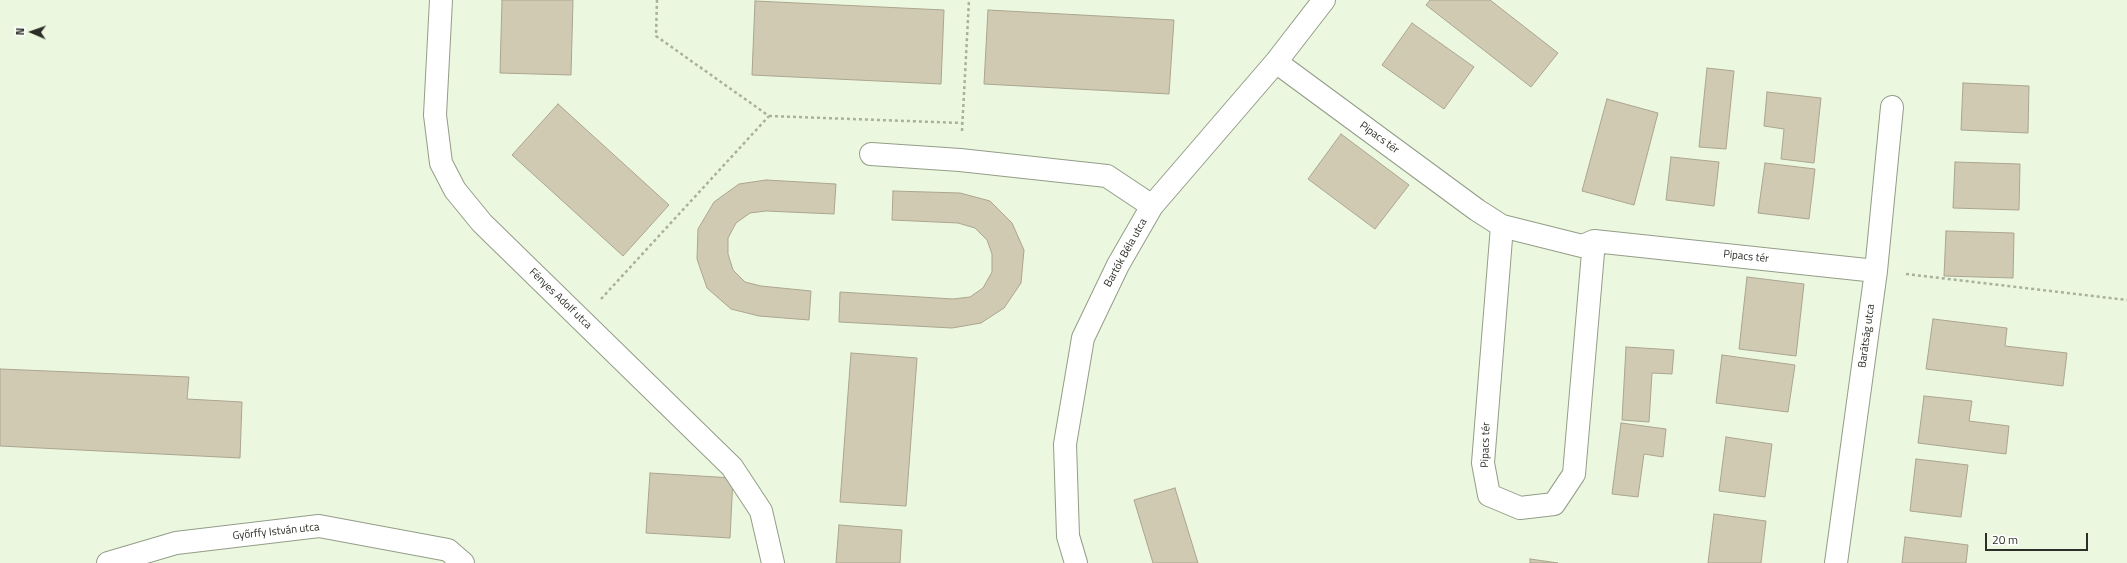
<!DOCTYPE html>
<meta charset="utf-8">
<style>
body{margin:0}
#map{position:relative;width:2127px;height:563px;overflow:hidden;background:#ecf7df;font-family:"Titillium Web",sans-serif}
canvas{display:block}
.north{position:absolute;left:12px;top:12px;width:40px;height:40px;-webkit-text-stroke:3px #fff;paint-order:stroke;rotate:272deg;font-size:11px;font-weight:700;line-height:16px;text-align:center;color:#2b2f27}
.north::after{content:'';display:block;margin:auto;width:14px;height:18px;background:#2b2f27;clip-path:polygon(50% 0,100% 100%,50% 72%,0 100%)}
.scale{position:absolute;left:1985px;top:533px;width:103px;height:18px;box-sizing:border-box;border:2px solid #2b2f27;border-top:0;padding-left:5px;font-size:12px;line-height:14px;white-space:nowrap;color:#2b2f27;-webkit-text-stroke:3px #fff;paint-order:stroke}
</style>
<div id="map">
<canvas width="2127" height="563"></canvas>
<div class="north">N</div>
<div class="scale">20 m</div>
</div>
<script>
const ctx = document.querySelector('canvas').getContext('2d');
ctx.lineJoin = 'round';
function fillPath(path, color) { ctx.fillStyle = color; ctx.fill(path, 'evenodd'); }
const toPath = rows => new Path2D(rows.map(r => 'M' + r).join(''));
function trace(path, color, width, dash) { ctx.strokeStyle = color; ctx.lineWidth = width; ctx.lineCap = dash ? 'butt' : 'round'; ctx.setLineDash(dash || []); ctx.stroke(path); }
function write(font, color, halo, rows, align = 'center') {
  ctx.font = font + ' "Titillium Web",sans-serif'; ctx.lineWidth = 3; ctx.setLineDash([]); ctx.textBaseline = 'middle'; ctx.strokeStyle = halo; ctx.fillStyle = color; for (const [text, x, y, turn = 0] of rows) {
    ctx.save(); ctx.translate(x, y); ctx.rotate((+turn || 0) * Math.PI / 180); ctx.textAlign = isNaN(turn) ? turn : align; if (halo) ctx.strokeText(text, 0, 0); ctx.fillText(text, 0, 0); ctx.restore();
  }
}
const building = toPath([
 [502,0,573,0,571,75,500,73,502,0],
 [1430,0,1490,0,1558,53,1531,87,1426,5,1430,0],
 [755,1,944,10,941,84,752,75,755,1],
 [988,10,1174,20,1169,94,984,84,988,10],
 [1412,23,1474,67,1444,109,1382,65,1412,23],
 [1707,68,1734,71,1726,149,1699,147,1707,68],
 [1963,83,2029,86,2028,133,1961,130,1963,83],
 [1767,92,1821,98,1814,163,1781,159,1784,129,1764,126,1767,92],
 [1607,99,1658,113,1634,205,1582,191,1607,99],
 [558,104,669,205,623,256,512,155,558,104],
 [1341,134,1409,185,1375,229,1308,179,1341,134],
 [1671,157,1719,162,1714,206,1666,200,1671,157],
 [1955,162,2020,164,2019,210,1953,208,1955,162],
 [1765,163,1815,169,1809,219,1758,213,1765,163],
 [766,180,836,184,834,214,766,211,750,213,736,223,728,238,728,254,733,270,745,282,761,286,811,291,809,320,759,316,731,309,707,288,697,259,698,229,714,202,739,184,766,180],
 [893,191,960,193,990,201,1012,223,1024,250,1021,283,1004,308,981,323,952,328,839,322,840,292,953,299,970,297,983,288,992,272,992,254,987,240,975,228,958,223,892,220,893,191],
 [1946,231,2014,233,2013,278,1944,276,1946,231],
 [1747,277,1804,284,1796,356,1739,349,1747,277],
 [1933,319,2007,328,2005,346,2067,353,2063,386,1926,369,1933,319],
 [1626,347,1674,350,1672,374,1652,373,1649,422,1622,420,1626,347],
 [851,353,917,358,906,506,840,502,851,353],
 [1722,355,1795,365,1788,412,1716,403,1722,355],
 [0,369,189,377,187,399,242,402,240,458,0,446,0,369],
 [1924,396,1972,401,1969,421,2009,426,2006,454,1918,443,1924,396],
 [1621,423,1666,429,1663,457,1644,454,1638,497,1612,494,1621,423],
 [1726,437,1772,444,1765,497,1719,491,1726,437],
 [1916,459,1968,465,1961,517,1910,511,1916,459],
 [650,473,733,478,730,538,646,533,650,473],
 [1175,488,1198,563,1153,563,1134,500,1175,488],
 [1714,514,1766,521,1761,563,1708,563,1714,514],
 [839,525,902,530,900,563,836,563,839,525],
 [1905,537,1968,545,1966,563,1902,563,1905,537],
 [1530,559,1558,563,1530,563,1530,559]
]);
fillPath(building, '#d1cab2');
trace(building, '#aba58e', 1);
const street = toPath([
 [441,0,435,115,441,163,455,190,482,223,732,467,761,511,773,563],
 [1276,62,1477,210,1502,226,1582,246,1594,241,1876,271],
 [871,154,960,160,1107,176,1152,206],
 [1502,226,1483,463,1489,495,1520,508,1554,504,1574,474,1594,241],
 [108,563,176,543,319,526,448,550,463,563],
 [1076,563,1068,536,1065,444,1083,338,1118,265,1152,206,1276,62,1324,0],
 [1836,563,1876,271,1892,107]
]);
trace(street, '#939d88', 24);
trace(toPath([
 [769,116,962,123],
 [962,131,969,0],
 [1906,274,2127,300],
 [601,299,769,116,656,36,657,0]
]), '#a8b09e', 2.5, [3, 3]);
trace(street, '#fff', 22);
write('11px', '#2b2f27', '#fff', [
 ["Pipacs tér",1379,138,36],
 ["Bartók Béla utca",1126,253,-61],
 ["Pipacs tér",1746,257,6],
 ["Fényes Adolf utca",560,299,44],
 ["Barátság utca",1867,336,-82],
 ["Pipacs tér",1486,445,-88],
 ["Győrffy István utca",276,532,-6]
]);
</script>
